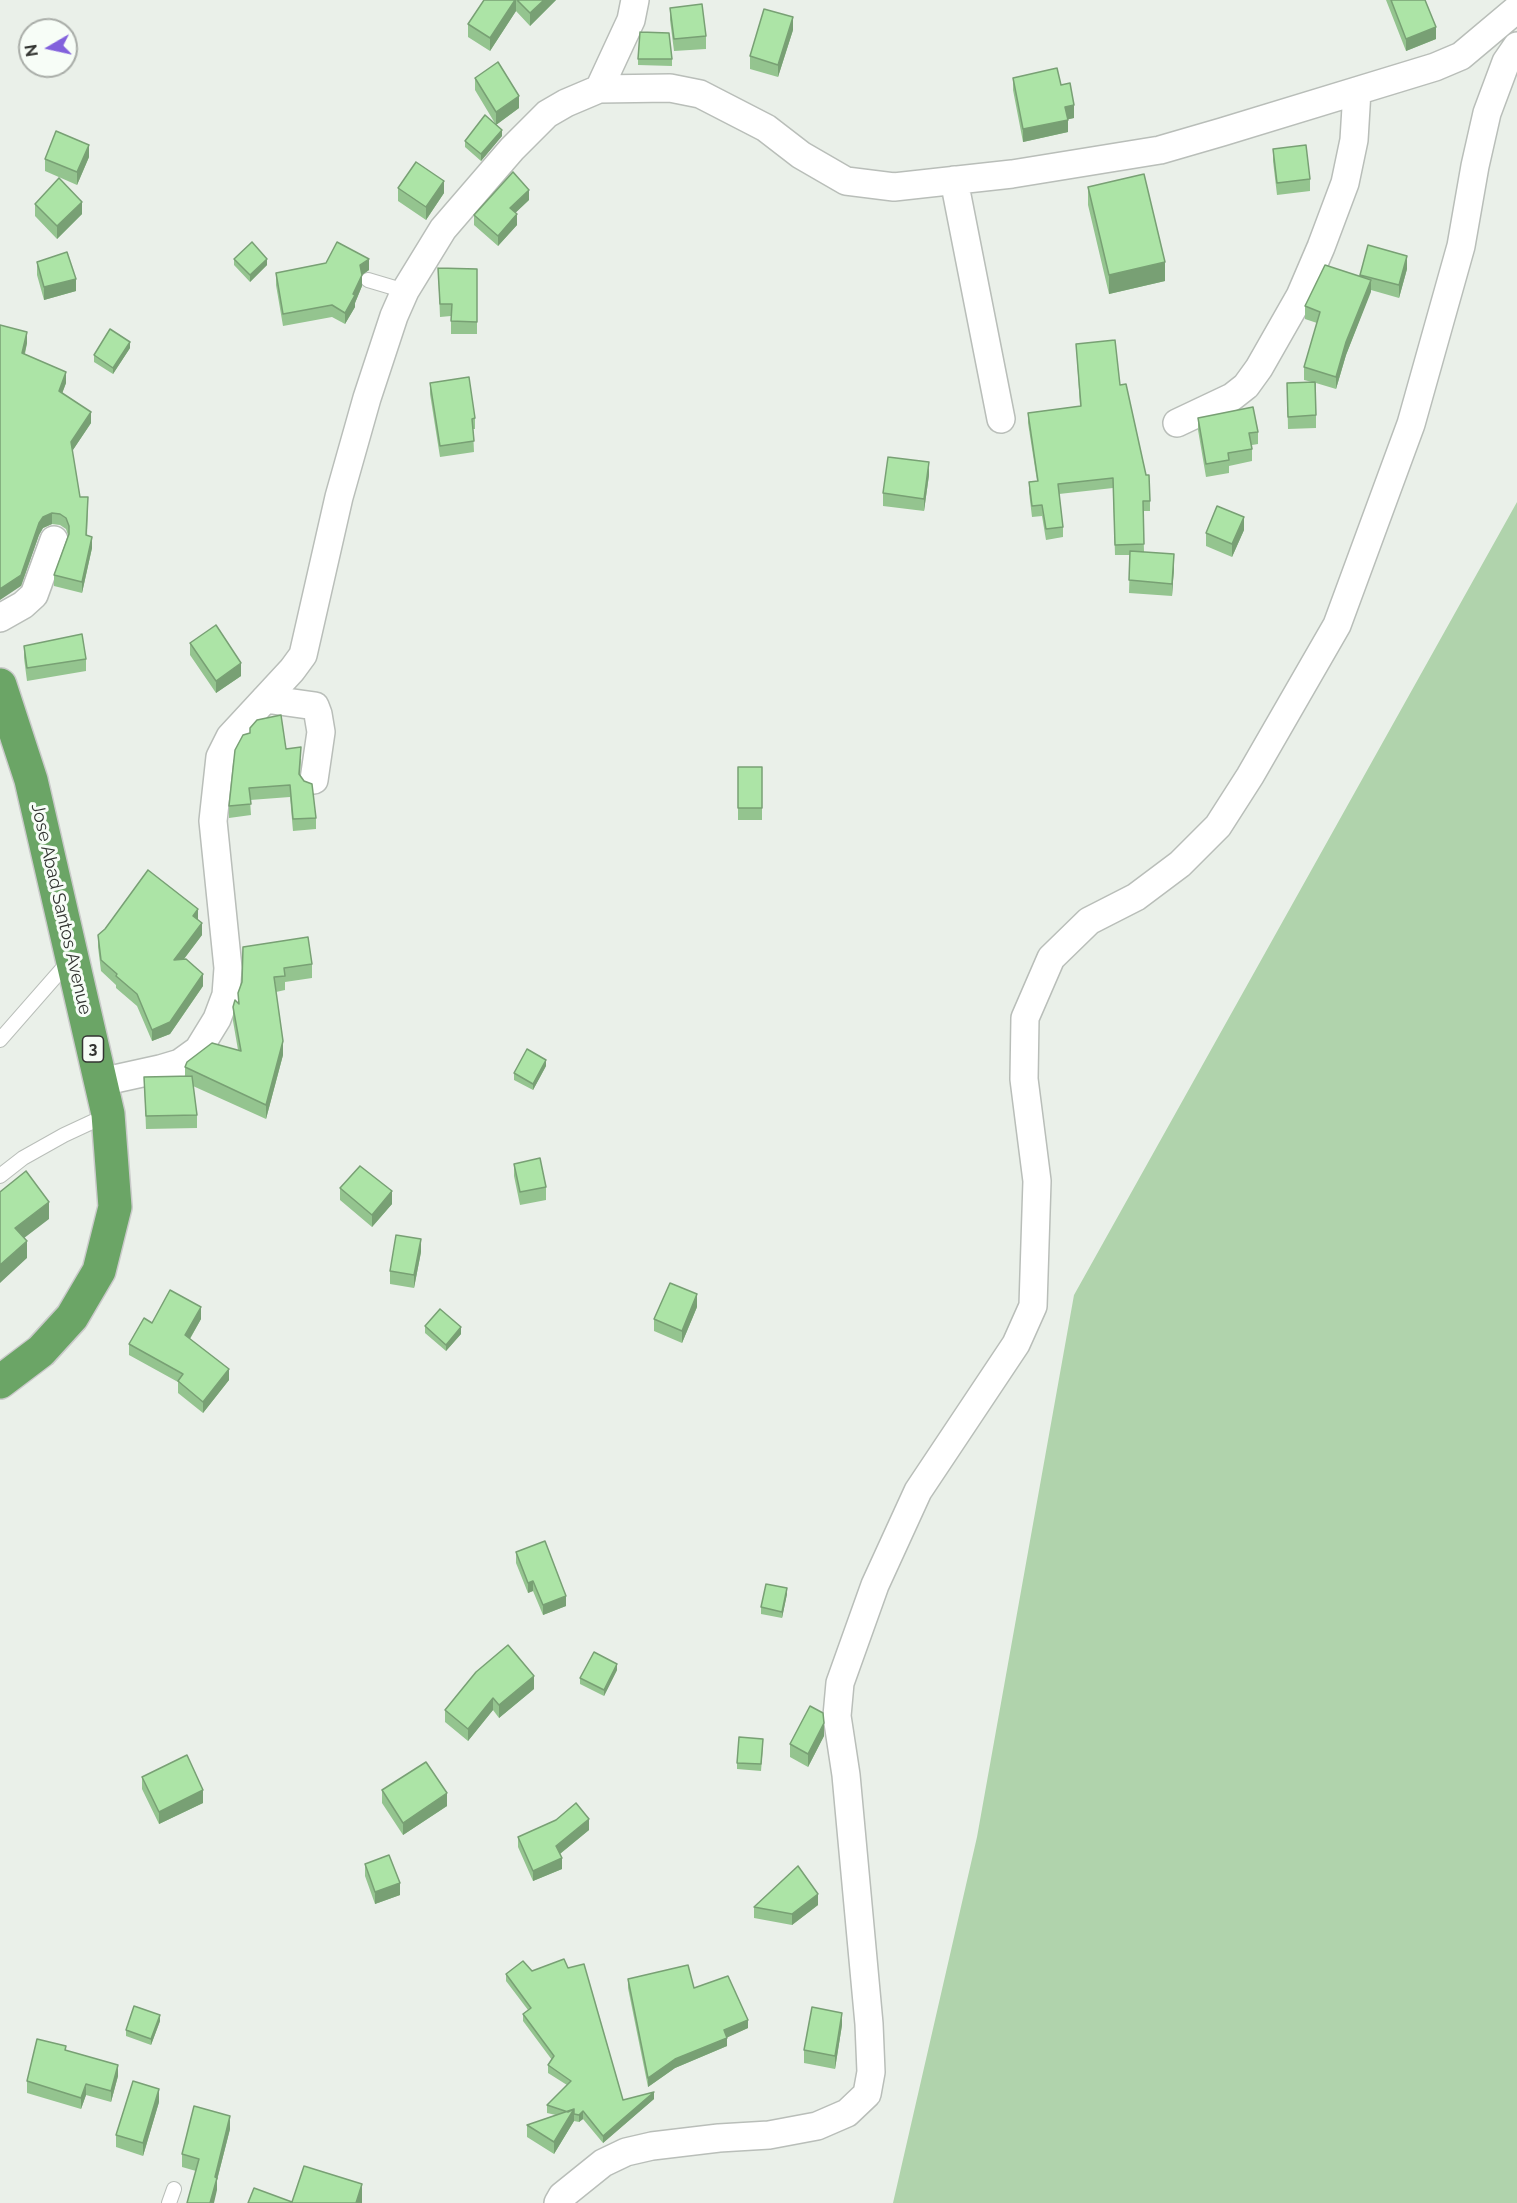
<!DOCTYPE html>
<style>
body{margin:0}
#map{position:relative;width:1517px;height:2203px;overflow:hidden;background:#eaf0e9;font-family:Raleway,sans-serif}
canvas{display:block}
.north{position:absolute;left:18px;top:18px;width:60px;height:60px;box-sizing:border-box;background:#f7fdf7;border:2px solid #a9ada8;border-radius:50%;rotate:261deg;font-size:16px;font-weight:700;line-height:24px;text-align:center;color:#333532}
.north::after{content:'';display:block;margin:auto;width:21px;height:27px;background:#8261dc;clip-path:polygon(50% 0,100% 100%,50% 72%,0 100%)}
</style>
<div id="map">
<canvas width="1517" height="2203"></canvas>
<div class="north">N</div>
</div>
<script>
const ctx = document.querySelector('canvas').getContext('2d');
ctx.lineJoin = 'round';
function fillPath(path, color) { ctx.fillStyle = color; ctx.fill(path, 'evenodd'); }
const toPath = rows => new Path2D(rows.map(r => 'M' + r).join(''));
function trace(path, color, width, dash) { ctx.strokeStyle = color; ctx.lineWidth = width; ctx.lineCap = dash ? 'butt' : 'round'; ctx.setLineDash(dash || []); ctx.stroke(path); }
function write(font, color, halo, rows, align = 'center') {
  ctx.font = font + ' Raleway,sans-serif'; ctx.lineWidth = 6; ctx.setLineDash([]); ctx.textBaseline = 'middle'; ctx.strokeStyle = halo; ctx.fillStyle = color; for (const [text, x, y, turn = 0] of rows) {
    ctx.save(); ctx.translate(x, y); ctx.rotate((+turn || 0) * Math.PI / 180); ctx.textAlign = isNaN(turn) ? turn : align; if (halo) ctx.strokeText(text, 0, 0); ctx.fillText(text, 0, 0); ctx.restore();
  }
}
fillPath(toPath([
 [1517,502,1517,2203,893,2203,977,1837,1074,1295]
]), '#b0d3ac');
const lane = toPath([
 [368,280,405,291],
 [0,1040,70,960],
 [0,1176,23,1158,64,1135,107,1115],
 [169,2203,174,2189]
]);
const street = toPath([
 [599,89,631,20,635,0],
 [954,180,1001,419],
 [1177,423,1232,397,1246,386,1259,368,1300,296,1321,247,1345,183,1354,140,1357,91],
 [0,618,23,605,34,595,54,540],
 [265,699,315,706,318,714,321,732,314,780],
 [101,1082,160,1069,180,1063,198,1050,217,1019,226,995,228,968,213,821,220,757,230,737,292,670,303,655,339,497,367,398,394,316,405,291,443,229,512,149,547,114,566,103,599,89,670,88,700,94,766,128,801,155,846,181,894,187,1012,174,1160,150,1222,132,1435,67,1461,56,1517,9],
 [558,2203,562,2196,603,2163,626,2152,652,2146,719,2138,769,2135,817,2126,847,2113,867,2094,871,2072,869,2024,846,1775,837,1716,840,1683,875,1585,918,1491,1016,1344,1033,1306,1037,1181,1024,1079,1025,1018,1051,958,1089,921,1136,897,1180,864,1218,826,1250,776,1337,625,1411,424,1461,246,1475,166,1487,113,1506,62,1517,46]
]);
const highway = toPath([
 [0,685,31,780,108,1114,115,1207,99,1271,72,1317,41,1351,0,1382]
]);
trace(lane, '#b9beb9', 16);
trace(street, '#b9beb9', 30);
trace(highway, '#cacaca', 36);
trace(lane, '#fff', 14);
trace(street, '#fff', 27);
trace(highway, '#6ba566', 33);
fillPath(toPath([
 [484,0,556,0,530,26,516,11,490,51,468,37,468,24],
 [1386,0,1425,0,1436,39,1406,51],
 [670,8,706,36,706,49,674,51,670,20],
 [793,30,778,77,750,69,750,56],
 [638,59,672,59,672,66,638,65],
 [475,78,519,108,496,125,475,90],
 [1013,78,1061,85,1074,118,1068,119,1068,132,1023,142,1013,90],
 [502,136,481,161,465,147,465,141],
 [1273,149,1310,179,1310,191,1277,195,1273,161],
 [89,157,77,185,45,171,45,159],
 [1088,187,1165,281,1109,294,1088,205],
 [398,188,444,193,426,220,398,201],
 [529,200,515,213,517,225,498,246,474,225,474,215],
 [35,204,82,214,57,239,35,216],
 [234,259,267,265,250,282,234,265],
 [37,262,76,291,44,300,37,275],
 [438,268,477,269,477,334,451,334,451,316,440,317],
 [1407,269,1399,298,1371,290,1346,355,1336,389,1316,383,1316,428,1288,429,1287,383,1312,382,1304,380,1304,367,1317,323,1305,319,1305,306,1360,276,1360,275],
 [369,270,362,275,362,286,355,303,355,307,345,324,332,317,283,326,276,285,276,273],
 [0,325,27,343,25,354,66,383,62,393,91,423,72,451,80,497,88,508,87,536,92,548,82,593,54,586,54,575,68,535,66,529,60,525,52,524,43,528,39,535,21,586],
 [1076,344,1120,385,1150,501,1150,511,1143,511,1144,552,1174,567,1172,596,1129,593,1130,555,1115,555,1113,488,1059,494,1063,527,1063,537,1046,540,1042,516,1032,517,1029,492,1029,482,1037,481,1028,423,1028,413,1080,406],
 [130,348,113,374,94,362,94,355],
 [430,383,475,418,475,429,473,429,474,452,440,457,430,394],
 [1198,418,1258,432,1258,444,1252,445,1252,461,1229,466,1229,473,1206,477,1198,430],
 [929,475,924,511,883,506,883,493],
 [1244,530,1232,557,1206,546,1206,533],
 [190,643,241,676,216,693,190,655],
 [24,646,86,659,86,671,27,681,24,658],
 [250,728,301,759,300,775,316,818,316,829,293,831,290,797,250,800,251,815,229,818,229,806,250,733],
 [738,767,762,767,762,820,738,820],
 [198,919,202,935,184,959,203,986,170,1034,152,1041,137,1006,116,988,116,985,101,971,98,947,98,935],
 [243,947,312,964,312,978,285,982,285,990,276,992,283,1055,266,1119,193,1086,197,1115,197,1128,146,1129,144,1077,185,1076,185,1067,238,1050,233,1021,233,1007,238,1003,238,993,242,982],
 [546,1066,533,1090,514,1080,514,1073],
 [514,1164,546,1187,546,1200,520,1205,514,1176],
 [340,1188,392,1204,372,1227,340,1200],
 [421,1252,414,1288,390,1284,390,1271],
 [697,1307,682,1343,654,1331,654,1319],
 [201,1319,190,1339,229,1380,203,1413,178,1393,178,1382,129,1355,129,1344,152,1323],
 [425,1326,461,1334,446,1351,425,1333],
 [516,1552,566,1606,543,1615,533,1591,528,1593,516,1563],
 [787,1594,782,1618,761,1614,761,1607],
 [617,1670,604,1696,580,1684,580,1678],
 [534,1689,499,1718,493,1710,468,1741,445,1722,445,1710],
 [824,1736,808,1767,790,1757,790,1744],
 [763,1746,761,1771,737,1769,737,1763],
 [142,1777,203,1803,159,1824,142,1789],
 [382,1790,447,1806,403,1835,382,1803],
 [589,1830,560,1854,562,1869,533,1881,518,1847,518,1837],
 [365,1864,400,1895,375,1904,365,1876],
 [818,1905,792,1925,754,1918,754,1907],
 [506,1974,623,2100,654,2099,603,2143,583,2119,579,2122,574,2121,554,2154,527,2137,527,2125,556,2115,547,2113,547,2105,567,2085,548,2073,548,2065,552,2060,523,2021,523,2014,528,2010,506,1981],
 [628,1979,694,1988,748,2028,727,2037,727,2046,675,2068,648,2087,628,1988],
 [160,2021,151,2045,126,2036,126,2030],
 [842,2025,835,2069,804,2063,804,2050],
 [66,2050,118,2076,111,2102,86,2095,81,2109,27,2093,27,2081],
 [159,2102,143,2156,116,2147,116,2135],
 [230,2129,217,2180,217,2190,196,2171,182,2167,182,2154]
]), '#94c48f');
fillPath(toPath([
 [515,0,516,0,516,11,490,51,490,38],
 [544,0,556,0,530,26,530,13],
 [793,17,793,30,778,77,778,65],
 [1436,27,1436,39,1406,51,1406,39],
 [519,96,519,108,496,125,496,112],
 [1074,105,1074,118,1065,120,1065,107],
 [1068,120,1068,132,1023,142,1023,129],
 [502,130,502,136,481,161,481,154],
 [89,145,89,157,77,185,77,172],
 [444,181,444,193,426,220,426,207],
 [529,190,529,200,510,218,510,208],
 [82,202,82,214,57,239,57,226],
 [517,214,517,225,498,246,498,236],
 [1407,256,1407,269,1399,298,1399,285],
 [267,259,267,265,250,282,250,275],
 [369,259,369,270,362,275,362,286,355,303,355,307,345,324,345,313,353,294,360,265],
 [1165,262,1165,281,1109,294,1109,275],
 [76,279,76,291,44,300,44,287],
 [1371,280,1371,292,1346,355,1336,389,1336,377,1346,342],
 [27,332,27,343,22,364,22,353],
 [130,342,130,348,113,374,113,368],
 [66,372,66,383,59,402,59,391],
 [91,412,91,423,71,453,71,442],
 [929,462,929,475,924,511,924,499],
 [52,513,52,524,43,528,39,535,21,586,0,600,0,589,43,517],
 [1244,517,1244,530,1232,557,1232,544],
 [92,537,92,548,82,593,82,582],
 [1174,554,1174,567,1172,596,1172,584],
 [241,663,241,676,216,693,216,681],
 [198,909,198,921,193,916],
 [202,923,202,935,174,972,174,960],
 [203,974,203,986,170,1034,152,1041,152,1030],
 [283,1041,283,1055,266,1119,266,1105],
 [546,1060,546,1066,533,1090,533,1084],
 [392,1191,392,1204,372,1227,372,1215],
 [49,1202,49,1219,15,1245,15,1228],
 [421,1239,421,1252,414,1288,414,1275],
 [27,1241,27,1258,0,1283,0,1265],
 [697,1294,697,1307,682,1343,682,1331],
 [201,1307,201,1319,185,1347,185,1335],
 [461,1327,461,1334,446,1351,446,1345],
 [229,1369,229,1380,203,1413,203,1402],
 [533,1581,533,1591,528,1593,528,1583],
 [787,1588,787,1594,782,1618,782,1612],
 [566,1596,566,1606,543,1615,543,1605],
 [617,1664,617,1670,604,1696,604,1690],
 [534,1676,534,1689,499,1718,499,1705],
 [493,1698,493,1710,468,1741,468,1729],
 [824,1723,824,1736,808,1767,808,1754],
 [203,1790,203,1803,159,1824,159,1812],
 [447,1793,447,1806,403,1835,403,1823],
 [589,1819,589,1830,556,1857,556,1846],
 [562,1858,562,1869,533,1881,533,1871],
 [400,1883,400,1895,375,1904,375,1892],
 [818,1894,818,1905,792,1925,792,1914],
 [842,2013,842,2025,835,2069,835,2056],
 [160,2015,160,2021,151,2045,151,2039],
 [748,2020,748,2028,724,2039,724,2030],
 [727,2038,727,2046,675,2068,648,2087,648,2078,675,2059],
 [118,2065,118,2076,111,2102,111,2091],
 [86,2084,86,2095,81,2109,81,2098],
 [159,2089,159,2102,143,2156,143,2143],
 [654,2092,654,2099,603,2143,603,2136],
 [574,2109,574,2121,554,2154,554,2142],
 [583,2111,583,2119,579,2122,579,2115],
 [230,2116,230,2129,217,2180,217,2190,214,2203,210,2203,215,2177],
 [362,2184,362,2203,356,2203]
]), '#78a074');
const building = toPath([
 [484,0,515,0,490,38,468,24,484,0],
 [517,0,544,0,530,13,517,0],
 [1391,0,1425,0,1436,27,1406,39,1391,0],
 [702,4,706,36,674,39,670,8,702,4],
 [764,9,793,17,778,65,750,56,764,9],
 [640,32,669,33,672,59,638,59,640,32],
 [498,62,519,96,496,112,475,78,498,62],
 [1057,68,1061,85,1070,83,1074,105,1065,107,1068,120,1023,129,1013,78,1057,68],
 [485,115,502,130,481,154,465,141,485,115],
 [56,131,89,145,77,172,45,159,56,131],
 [1306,145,1310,179,1277,183,1273,149,1306,145],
 [416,162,444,181,426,207,398,188,416,162],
 [513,172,529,190,510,208,517,214,498,236,474,215,513,172],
 [1144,174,1165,262,1109,275,1088,187,1144,174],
 [59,178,82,202,57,226,35,204,59,178],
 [252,242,267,259,250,275,234,259,252,242],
 [337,242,369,259,360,265,362,275,353,294,355,295,345,313,332,305,283,314,276,273,326,263,337,242],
 [1368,245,1407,256,1399,285,1360,275,1368,245],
 [67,252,76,279,44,287,37,262,67,252],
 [1325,265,1371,280,1346,342,1336,377,1304,367,1320,312,1305,306,1325,265],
 [438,268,477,269,477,322,451,321,452,304,440,304,438,268],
 [0,325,27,332,22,353,66,372,59,391,91,412,71,442,80,497,88,497,86,535,92,537,82,582,54,575,69,534,69,526,66,518,60,514,52,513,43,517,39,523,21,575,0,589,0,325],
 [110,329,130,342,113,368,94,355,110,329],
 [1115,340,1120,385,1126,384,1146,475,1149,475,1150,501,1143,501,1144,544,1115,545,1113,478,1058,484,1063,527,1046,529,1042,505,1032,506,1029,482,1038,481,1028,413,1081,406,1076,344,1115,340],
 [469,377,475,418,472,419,474,441,440,446,430,383,469,377],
 [1315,382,1316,415,1288,417,1287,383,1315,382],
 [1253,407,1258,432,1249,433,1252,449,1228,453,1229,460,1206,464,1198,418,1253,407],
 [888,457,929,462,924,499,883,493,888,457],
 [1217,506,1244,517,1232,544,1206,533,1217,506],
 [1130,551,1174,554,1172,584,1129,580,1130,551],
 [216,625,241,663,216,681,190,643,216,625],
 [82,634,86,659,27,668,24,646,82,634],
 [281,715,286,749,301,747,299,774,304,781,312,784,316,818,293,819,290,785,249,788,251,804,229,806,235,750,243,735,250,733,250,728,257,720,281,715],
 [738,767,762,767,762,808,738,808,738,767],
 [148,870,198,909,193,916,202,923,174,960,186,959,203,974,170,1022,152,1030,137,994,116,976,117,974,101,960,98,935,105,929,148,870],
 [308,937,312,964,284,968,285,976,274,977,283,1041,266,1105,185,1067,187,1062,212,1043,241,1051,233,1007,235,1000,239,1004,238,993,242,982,243,947,308,937],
 [527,1049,546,1060,533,1084,514,1073,527,1049],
 [192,1076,197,1115,146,1116,144,1077,192,1076],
 [540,1158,546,1187,520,1192,514,1164,540,1158],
 [360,1166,392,1191,372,1215,340,1188,360,1166],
 [26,1171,49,1202,15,1228,27,1241,0,1265,0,1192,26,1171],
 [396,1235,421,1239,414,1275,390,1271,396,1235],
 [670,1283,697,1294,682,1331,654,1319,670,1283],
 [170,1290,201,1307,185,1335,229,1369,203,1402,178,1381,183,1374,129,1344,144,1318,152,1323,170,1290],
 [440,1309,461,1327,446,1345,425,1326,440,1309],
 [545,1541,566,1596,543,1605,533,1581,528,1583,516,1552,545,1541],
 [766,1584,787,1588,782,1612,761,1607,766,1584],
 [508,1645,534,1676,499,1705,493,1698,468,1729,445,1710,476,1672,508,1645],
 [594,1652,617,1664,604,1690,580,1678,594,1652],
 [810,1706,823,1713,824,1723,808,1754,790,1744,810,1706],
 [739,1737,763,1739,761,1764,737,1763,739,1737],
 [187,1755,203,1790,159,1812,142,1777,187,1755],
 [426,1762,447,1793,403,1823,382,1790,426,1762],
 [576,1803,589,1819,556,1846,562,1858,533,1871,518,1837,556,1820,576,1803],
 [389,1855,400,1883,375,1892,365,1864,389,1855],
 [798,1866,818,1894,792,1914,754,1907,798,1866],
 [564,1959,568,1968,584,1964,623,2100,654,2092,603,2136,583,2111,579,2115,574,2114,574,2109,568,2112,547,2105,571,2081,548,2065,554,2056,523,2014,531,2008,506,1974,523,1961,532,1971,564,1959],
 [688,1965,694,1988,728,1976,748,2020,724,2030,727,2038,675,2059,648,2078,628,1979,688,1965],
 [134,2006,160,2015,151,2039,126,2030,134,2006],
 [812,2007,842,2013,835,2056,804,2050,812,2007],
 [37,2039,66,2046,65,2050,118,2065,111,2091,86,2084,81,2098,27,2081,37,2039],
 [133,2081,159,2089,143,2143,116,2135,133,2081],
 [194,2106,230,2116,215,2177,217,2178,210,2203,187,2203,199,2159,182,2154,194,2106],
 [574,2109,554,2142,527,2125,574,2109],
 [304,2166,362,2184,356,2203,248,2203,254,2188,292,2202,304,2166]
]);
fillPath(building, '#ace4a6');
trace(building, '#78a074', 1.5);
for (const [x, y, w] of [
 [93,1049,21]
]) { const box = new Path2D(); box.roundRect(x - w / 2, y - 13, w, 26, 4.5); ctx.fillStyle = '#f7fdf7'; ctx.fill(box); trace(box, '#333532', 1.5); }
write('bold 16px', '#333532', null, [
 ["3",93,1049]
]);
write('18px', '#333532', '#f7fdf7', [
 ["Jose Abad Santos Avenue",61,909,77]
]);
</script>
